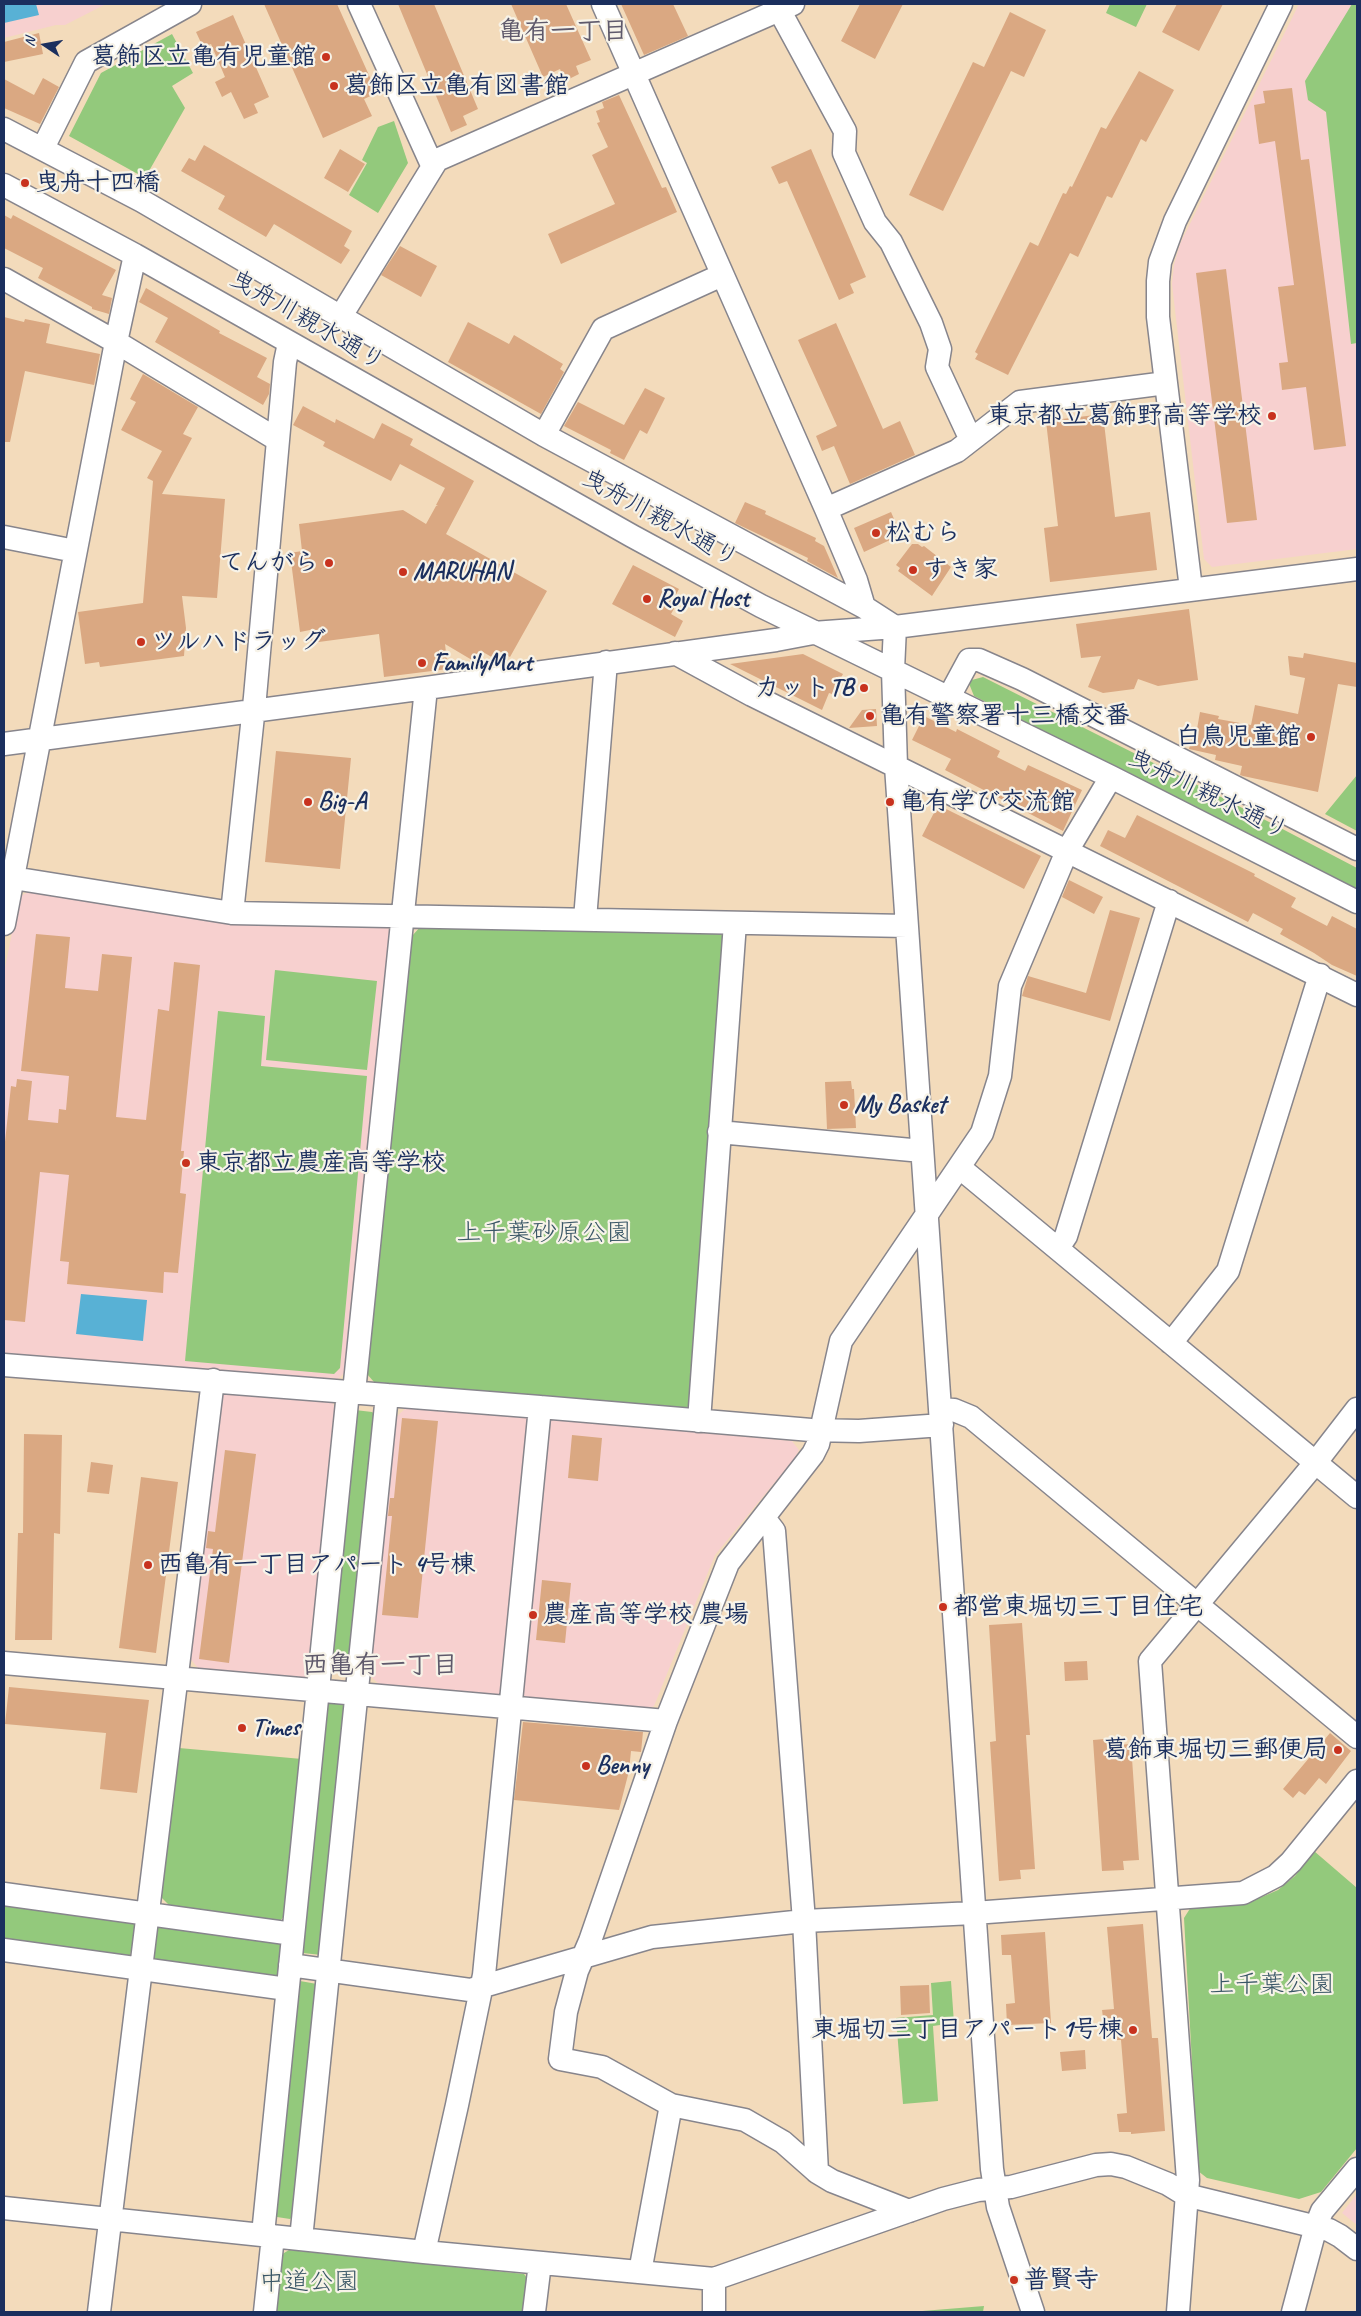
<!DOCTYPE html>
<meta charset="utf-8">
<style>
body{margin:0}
#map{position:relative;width:1361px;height:2316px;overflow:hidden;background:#f3dbbb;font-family:Caveat,sans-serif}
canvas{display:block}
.frame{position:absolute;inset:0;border:5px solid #1b2f5e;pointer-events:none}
.north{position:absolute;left:20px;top:20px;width:50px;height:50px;-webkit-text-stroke:4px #f7f3e8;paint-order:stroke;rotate:282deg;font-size:14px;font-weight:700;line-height:20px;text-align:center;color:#1b2f5e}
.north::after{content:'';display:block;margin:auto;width:18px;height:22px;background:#1b2f5e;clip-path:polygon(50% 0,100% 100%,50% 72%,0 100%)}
</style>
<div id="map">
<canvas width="1361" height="2316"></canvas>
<div class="frame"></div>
<div class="north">N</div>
</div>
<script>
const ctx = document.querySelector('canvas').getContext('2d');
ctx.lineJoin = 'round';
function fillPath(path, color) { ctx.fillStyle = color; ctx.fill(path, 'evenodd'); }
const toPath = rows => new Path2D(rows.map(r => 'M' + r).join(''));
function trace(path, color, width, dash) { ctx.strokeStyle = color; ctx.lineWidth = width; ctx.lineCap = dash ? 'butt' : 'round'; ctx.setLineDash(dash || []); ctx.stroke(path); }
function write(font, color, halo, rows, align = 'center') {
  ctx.font = font + ' Caveat,"Klee One",sans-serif'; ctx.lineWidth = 4.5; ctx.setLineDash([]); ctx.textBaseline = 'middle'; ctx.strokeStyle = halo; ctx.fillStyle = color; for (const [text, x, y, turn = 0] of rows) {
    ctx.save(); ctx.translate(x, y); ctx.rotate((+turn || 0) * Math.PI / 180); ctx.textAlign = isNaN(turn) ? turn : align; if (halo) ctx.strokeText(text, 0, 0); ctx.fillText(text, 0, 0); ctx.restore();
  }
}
fillPath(toPath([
 [4,4,106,4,65,25,56,25,4,38],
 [1299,4,1357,4,1357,549,1212,567,1204,559,1172,284,1174,265,1180,244],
 [30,891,386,924,391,933,346,1371,337,1380,333,1404,337,1412,311,1673,301,1681,198,1668,189,1657,223,1371,4,1353,4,973,19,897],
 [408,1406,792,1441,799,1450,794,1459,715,1555,654,1706,645,1710,381,1686,369,1675,394,1419],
 [1357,2194,1357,2225,1342,2213]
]), '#f7d0cf');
fillPath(toPath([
 [1110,4,1147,4,1136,27,1106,13],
 [1352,4,1357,4,1357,343,1351,344,1326,112,1308,100,1305,81],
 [172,34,193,73,172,86,185,108,145,178,69,136,101,73],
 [394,121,408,163,378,213,349,195,367,163,362,160,378,127],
 [983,677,1227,800,1357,868,1357,891,974,696,968,681],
 [1357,775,1357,831,1325,814],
 [421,926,719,931,725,940,696,1400,685,1409,374,1382,367,1374,412,936],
 [275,970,377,981,367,1070,266,1060],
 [218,1011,265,1016,261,1066,367,1076,340,1368,334,1374,185,1361],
 [355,1410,372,1412,377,1416,355,1656,327,1654],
 [326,1702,344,1703,350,1709,321,1955,303,1953,297,1949],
 [179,1748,302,1759,287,1913,280,1921,170,1906,161,1897],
 [1314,1851,1357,1888,1357,2148,1321,2192,1299,2199,1207,2178,1198,2171,1184,1918,1191,1907,1248,1903,1278,1890,1295,1876],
 [4,1903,129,1919,136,1925,130,1956,4,1943],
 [166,1924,277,1939,282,1945,277,1976,159,1966,153,1958,157,1928],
 [300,1981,317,1984,296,2214,290,2219,277,2217,272,2211,295,1986],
 [951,1981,954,2023,933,2026,938,2101,903,2104,896,2018,933,2015,931,1983],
 [289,2250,524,2274,530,2282,526,2312,273,2312,279,2256],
 [984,2306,983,2312,910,2312]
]), '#93c97c');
fillPath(toPath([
 [4,4,36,4,39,15,4,23],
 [81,1294,147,1300,143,1341,76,1334]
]), '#58b1d5');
fillPath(toPath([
 [264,4,337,4,377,93,364,99,372,116,323,138],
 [398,4,434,4,478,109,463,116,467,125,451,132],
 [511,4,566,4,591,60,576,66,579,74,565,81,560,69,543,77],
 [621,4,673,4,688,36,644,55],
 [860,4,903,4,875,59,841,41],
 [1177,4,1223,4,1199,51,1162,32],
 [1010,12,1046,30,1024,77,1011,71,943,211,909,195,973,62,984,67],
 [233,15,269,97,254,104,258,113,244,119,231,92,222,97,215,82,225,77,211,44,203,47,196,32],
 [39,33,43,54,4,62,4,42],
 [1139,71,1174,90,1146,142,1141,139,1112,198,1107,196,1078,257,1070,253,1008,375,975,359,978,354,975,352,1030,242,1038,246,1063,193,1066,194,1070,186,1072,187,1101,127,1106,129],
 [43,78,59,87,40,124,4,108,4,79,34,95],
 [1292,88,1301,160,1309,159,1346,446,1314,450,1306,387,1282,390,1279,363,1288,362,1278,287,1294,285,1275,141,1259,144,1254,105,1265,103,1263,91],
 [619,95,662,188,666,187,677,212,561,264,548,234,615,204,592,155,608,147,597,123,600,122,596,111,604,108,602,102],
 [204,145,352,231,344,246,350,250,341,264,274,224,266,237,218,209,225,196,181,171,189,158,195,161],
 [340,149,365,164,348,192,324,178],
 [811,149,866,277,850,284,854,293,839,300,787,181,779,184,771,167],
 [4,215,11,219,13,215,116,270,102,295,112,298,109,314,92,309,92,307,38,278,43,268,4,248],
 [400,246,437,266,421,297,381,275],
 [1226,269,1257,520,1227,523,1196,273],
 [146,288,220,331,219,333,267,358,257,377,270,384,269,394,263,405,155,342,168,318,139,302],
 [4,317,24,322,25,319,50,324,46,343,100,354,94,385,25,371,10,442,4,442],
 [468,322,509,344,514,335,563,364,560,369,564,372,541,414,448,362],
 [836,323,883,429,900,421,915,455,850,484,834,446,822,451,816,436,837,426,798,340],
 [143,374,198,407,183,434,192,438,162,494,225,499,217,598,182,596,186,628,184,656,100,667,99,662,85,664,78,612,143,603,153,481,147,478,162,451,121,430,136,402,130,399],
 [645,388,665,398,647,434,640,430,624,460,610,453,611,450,564,426,578,402,624,425],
 [303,406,335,423,336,419,374,439,382,423,413,439,410,445,474,481,446,534,547,591,510,657,499,651,495,659,483,652,477,663,445,644,448,669,384,677,379,634,311,643,310,630,300,632,290,553,302,551,299,524,403,510,426,524,436,506,438,506,436,505,445,488,400,464,391,481,323,446,325,442,293,425],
 [1103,414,1115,517,1150,512,1157,570,1050,582,1044,528,1058,526,1046,421],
 [745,502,766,511,765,514,816,538,815,541,824,546,838,578,807,561,808,558,735,523],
 [891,512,901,535,864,552,854,528],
 [912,544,918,544,922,547,924,546,951,567,932,596,898,571,900,568,896,565],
 [633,565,679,589,671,604,675,607,671,614,683,621,675,637,612,604],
 [1189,609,1198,680,1158,686,1138,679,1134,689,1103,693,1088,687,1101,656,1081,658,1076,624],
 [1304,653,1357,663,1357,687,1338,684,1318,792,1243,776,1240,775,1242,766,1215,760,1216,755,1189,749,1194,729,1197,729,1200,712,1219,716,1218,719,1251,725,1255,705,1298,714,1305,678,1290,675,1288,656,1303,658],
 [803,654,843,674,832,694,829,693,822,710,730,664],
 [876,709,877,726,849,728,862,710],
 [924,716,956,732,957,729,1000,751,997,757,1025,771,1028,765,1082,790,1063,831,945,770,951,759,912,740],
 [276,751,351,758,340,869,265,862],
 [938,805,1041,856,1024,889,922,836],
 [1137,815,1255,874,1254,876,1296,898,1291,907,1327,926,1332,916,1357,929,1357,976,1332,965,1314,953,1280,934,1283,929,1253,913,1248,922,1100,846,1108,830,1125,838],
 [1069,880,1103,897,1094,914,1062,897],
 [1110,910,1140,918,1110,1021,1022,996,1028,976,1086,993],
 [36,934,70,937,65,988,98,991,102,954,132,957,116,1117,146,1120,158,1009,169,1011,174,962,200,965,181,1151,184,1151,180,1193,186,1194,178,1273,164,1272,163,1293,67,1284,69,1262,60,1261,69,1175,40,1172,25,1322,4,1320,4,1151,11,1086,16,1087,17,1079,32,1081,28,1120,58,1123,59,1109,66,1110,69,1076,21,1071],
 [851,1081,852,1089,854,1089,856,1128,827,1129,825,1082],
 [402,1418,438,1421,418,1618,382,1615,392,1516,388,1516,390,1498,394,1498],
 [24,1434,62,1435,60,1534,54,1533,52,1640,15,1640,18,1533,23,1533],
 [572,1435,602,1438,598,1481,568,1478],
 [225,1450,256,1454,229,1663,199,1659,213,1549,206,1548,208,1531,215,1532],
 [91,1462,113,1465,109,1494,87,1492],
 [141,1477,178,1482,156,1653,119,1648],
 [542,1580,571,1583,565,1643,536,1640],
 [1022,1623,1030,1735,1026,1735,1035,1869,1020,1870,1021,1879,999,1881,990,1742,996,1741,989,1625],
 [1087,1661,1088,1680,1065,1681,1064,1662],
 [9,1687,149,1700,137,1793,100,1789,106,1733,5,1724],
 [523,1722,643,1732,641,1752,631,1751,629,1771,619,1810,514,1800],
 [1330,1733,1351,1751,1326,1784,1319,1778,1305,1795,1299,1791,1293,1798,1283,1789],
 [1116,1738,1116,1745,1131,1744,1139,1860,1123,1861,1124,1870,1102,1871,1093,1740],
 [1143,1924,1152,2038,1158,2038,1165,2131,1131,2134,1131,2132,1119,2132,1117,2114,1127,2113,1121,2040,1116,2040,1115,2024,1104,2025,1102,2010,1114,2009,1107,1927],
 [1045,1932,1051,2023,1007,2025,1006,2004,1015,2003,1011,1955,1002,1955,1001,1935],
 [929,1985,930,2013,901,2015,900,1986],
 [1085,2050,1086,2069,1062,2071,1060,2052]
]), '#daa882');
const minor = toPath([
 [359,4,432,165],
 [603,4,826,509,856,580,864,607,895,627,893,670,896,766,992,2169,998,2207,1033,2312],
 [776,4,845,131,844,153,875,222,891,242,931,323,940,349,937,367,971,440],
 [4,129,142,201,544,435,864,607],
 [43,148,86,62,190,4],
 [4,185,135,255,632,536,761,606,1111,777,1357,902],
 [4,279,116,342,278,440],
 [341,316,437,160,793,4],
 [544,435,603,329,722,275],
 [826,509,957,451,1020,402,1166,383],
 [4,537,75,551],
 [1191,589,1158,317,1158,281,1160,262,1175,221,1281,4],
 [675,653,752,695,1357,995],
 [949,697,969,660,979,660,1022,679,1357,849],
 [4,744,426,688,776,640,813,633,895,627,1357,569],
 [13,878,232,913,907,926],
 [232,913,255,697,285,362,289,343],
 [585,919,606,662],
 [4,924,116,342,135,255],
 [719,1132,922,1151],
 [959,1167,982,1133,1000,1076,1010,986,1067,851,1111,777],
 [1058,1248,1066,1236,1169,901],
 [1171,1343,1228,1271,1320,975],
 [4,1365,540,1407,811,1430,859,1431,942,1425],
 [354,1392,426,688],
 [941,1409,954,1410,971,1417,1357,1737],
 [699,1421,735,923],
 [764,1518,774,1531,804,1921,817,2172,832,2181,909,2211],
 [4,1663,666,1721],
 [4,1894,293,1934],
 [4,1950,287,1989],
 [290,1965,470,1990,652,1937,804,1921,974,1913,1243,1893,1276,1876,1291,1862,1357,1781],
 [817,2172,783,2142,745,2120,671,2105,602,2067,560,2059,566,2012,577,1971,590,1941,666,1721,728,1563,813,1454,818,1444,841,1341,959,1167,1357,1497],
 [4,2208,424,2252,714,2279,943,2199,978,2190,1011,2187,1096,2165,1111,2164,1126,2167,1168,2184,1186,2195,1329,2230,1340,2236,1357,2249],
 [263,2234,348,1392],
 [301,2239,387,1395],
 [424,2252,457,2105,484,1975,540,1407],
 [640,2272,671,2105],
 [99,2312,213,1380],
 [265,2312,273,2236],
 [534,2312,540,2263],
 [714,2312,714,2279],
 [1178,2312,1188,2180,1150,1661,1316,1462,1357,1409],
 [1293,2312,1316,2226,1322,2211,1357,2169]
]);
trace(minor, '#87858c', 25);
trace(minor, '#fff', 22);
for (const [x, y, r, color] of [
 [326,57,5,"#c8321e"],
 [334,86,5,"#c8321e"],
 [25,183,5,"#c8321e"],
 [1272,416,5,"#c8321e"],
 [876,533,5,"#c8321e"],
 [329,563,5,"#c8321e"],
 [913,570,5,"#c8321e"],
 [403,572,5,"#c8321e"],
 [647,599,5,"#c8321e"],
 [141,642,5,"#c8321e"],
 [422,663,5,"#c8321e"],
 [864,688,5,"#c8321e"],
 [870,716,5,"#c8321e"],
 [1311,737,5,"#c8321e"],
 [308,802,5,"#c8321e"],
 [890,802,5,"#c8321e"],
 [844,1105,5,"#c8321e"],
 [186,1163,5,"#c8321e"],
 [148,1565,5,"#c8321e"],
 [943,1607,5,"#c8321e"],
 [533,1615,5,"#c8321e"],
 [242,1728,5,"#c8321e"],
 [1338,1750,5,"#c8321e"],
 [586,1766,5,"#c8321e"],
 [1133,2030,5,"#c8321e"],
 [1014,2280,5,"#c8321e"]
]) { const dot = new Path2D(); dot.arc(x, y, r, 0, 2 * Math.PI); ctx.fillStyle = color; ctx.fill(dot); trace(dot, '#f7f3e8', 2); }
write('bold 25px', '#1b2f5e', '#f7f3e8', [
 ["葛飾区立亀有児童館",316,57,"right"],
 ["葛飾区立亀有図書館",344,86],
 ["曳舟十四橋",35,183],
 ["東京都立葛飾野高等学校",1262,416,"right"],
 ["松むら",886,533],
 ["てんがら",319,563,"right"],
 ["すき家",923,570],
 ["MARUHAN",413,572],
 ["Royal Host",657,599],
 ["ツルハドラッグ",151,642],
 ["FamilyMart",432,663],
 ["カットTB",854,688,"right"],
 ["亀有警察署十三橋交番",880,716],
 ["白鳥児童館",1301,737,"right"],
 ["Big-A",318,802],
 ["亀有学び交流館",900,802],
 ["My Basket",854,1105],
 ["東京都立農産高等学校",196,1163],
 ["西亀有一丁目アパート 4号棟",158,1565],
 ["都営東堀切三丁目住宅",953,1607],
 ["農産高等学校 農場",543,1615],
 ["Times",252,1728],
 ["葛飾東堀切三郵便局",1328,1750,"right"],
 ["Benny",596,1766],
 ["東堀切三丁目アパート1号棟",1123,2030,"right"],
 ["普賢寺",1024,2280]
], 'left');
write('25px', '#1b2f5e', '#f7f3e8', [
 ["曳舟川親水通り",307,321,30],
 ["曳舟川親水通り",660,519,29],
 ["曳舟川親水通り",1208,795,26]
]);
write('25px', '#395666', '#f7f3e8', [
 ["上千葉砂原公園",544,1233],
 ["上千葉公園",1272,1985],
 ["中道公園",309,2282]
]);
write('bold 26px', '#5e596b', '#f7f3e8', [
 ["亀有一丁目",563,32],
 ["西亀有一丁目",380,1666]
]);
</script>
